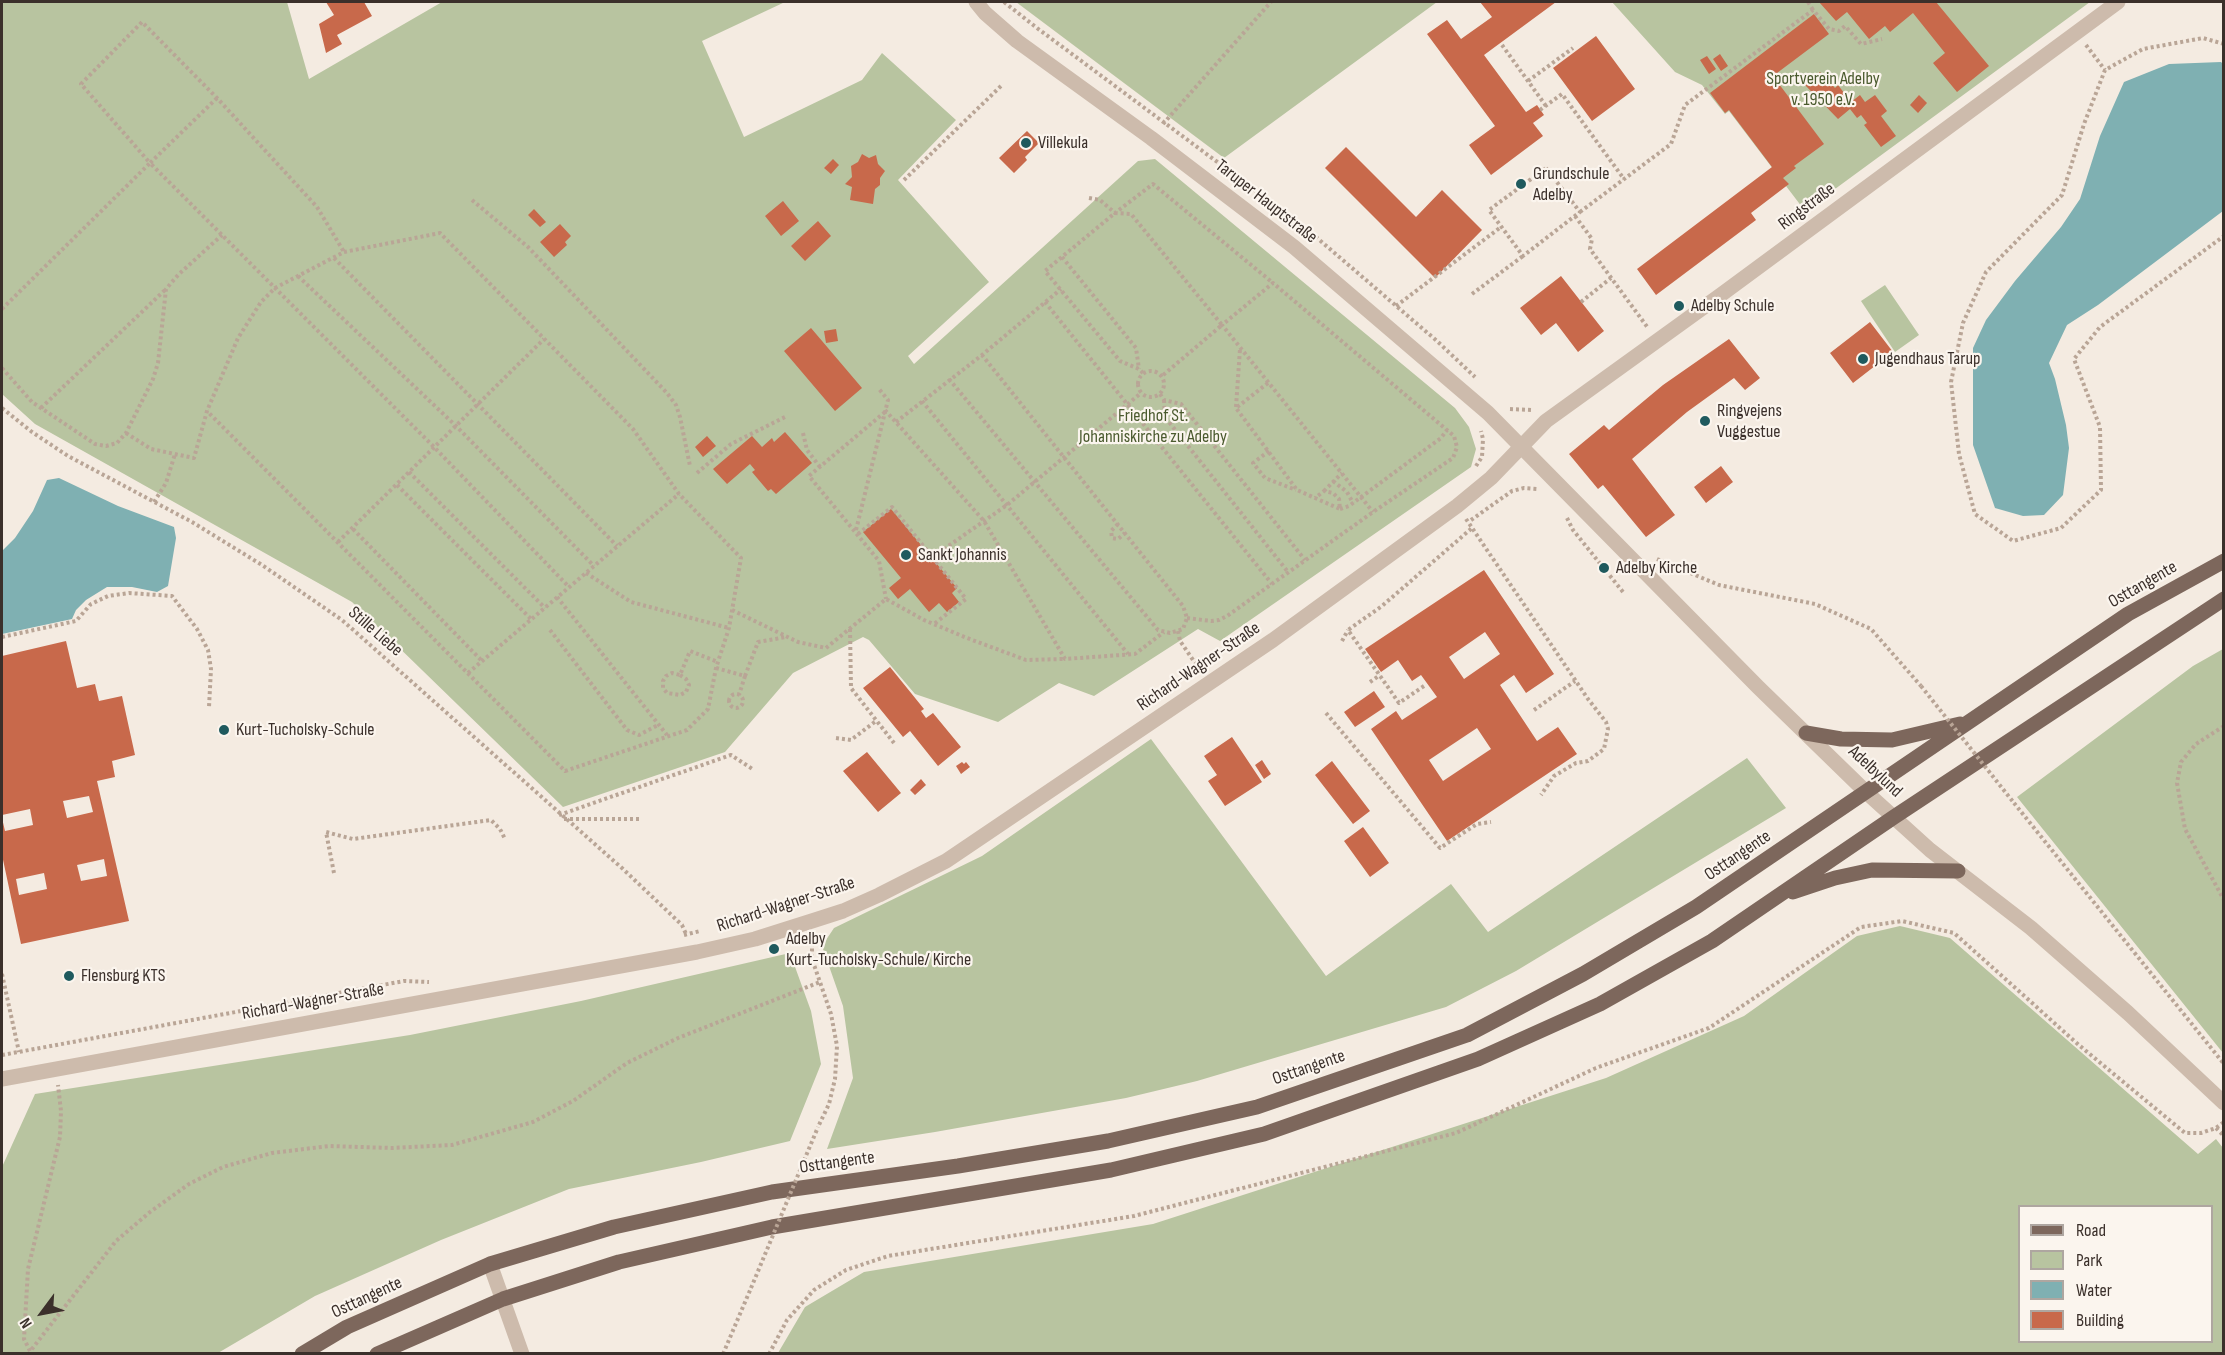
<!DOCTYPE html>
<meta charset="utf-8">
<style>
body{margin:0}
#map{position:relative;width:2225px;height:1355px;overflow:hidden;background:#f4ebe1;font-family:"Sofia Sans Condensed",sans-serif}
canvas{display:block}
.frame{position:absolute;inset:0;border:3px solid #3b302b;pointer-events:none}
.legend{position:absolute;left:2018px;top:1205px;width:195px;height:138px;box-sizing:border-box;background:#fbf5ee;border:2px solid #aea6a0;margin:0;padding:8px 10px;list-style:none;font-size:18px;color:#3b302b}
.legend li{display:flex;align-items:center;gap:12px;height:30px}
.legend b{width:30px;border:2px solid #aea6a0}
.north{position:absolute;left:12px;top:1283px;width:60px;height:60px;-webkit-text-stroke:4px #fbf5ee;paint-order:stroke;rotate:238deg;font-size:16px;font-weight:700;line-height:24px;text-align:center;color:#3b302b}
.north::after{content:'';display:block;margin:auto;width:21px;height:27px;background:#3b302b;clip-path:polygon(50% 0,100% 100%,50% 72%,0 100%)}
</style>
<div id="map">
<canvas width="2225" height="1355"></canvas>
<div class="frame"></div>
<ul class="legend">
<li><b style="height:8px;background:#7d675c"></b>Road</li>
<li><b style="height:16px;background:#b8c4a0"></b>Park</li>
<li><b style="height:16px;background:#7fb0b2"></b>Water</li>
<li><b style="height:16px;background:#c8694b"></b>Building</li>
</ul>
<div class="north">N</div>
</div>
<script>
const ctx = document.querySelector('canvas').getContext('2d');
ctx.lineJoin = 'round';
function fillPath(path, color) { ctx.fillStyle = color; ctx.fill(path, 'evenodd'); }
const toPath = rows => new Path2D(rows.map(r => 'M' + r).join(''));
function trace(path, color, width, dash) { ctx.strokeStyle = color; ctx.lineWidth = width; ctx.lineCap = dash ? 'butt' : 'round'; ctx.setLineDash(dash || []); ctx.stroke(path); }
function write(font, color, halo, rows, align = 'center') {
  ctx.font = font + ' "Sofia Sans Condensed",sans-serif'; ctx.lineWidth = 4.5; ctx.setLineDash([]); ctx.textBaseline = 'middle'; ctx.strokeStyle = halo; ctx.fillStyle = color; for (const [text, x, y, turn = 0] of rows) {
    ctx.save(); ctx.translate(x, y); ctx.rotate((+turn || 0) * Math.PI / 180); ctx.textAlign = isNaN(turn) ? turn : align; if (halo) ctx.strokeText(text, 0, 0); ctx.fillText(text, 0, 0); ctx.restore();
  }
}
fillPath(toPath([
 [2,2,287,2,309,79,442,2,785,2,702,41,744,137,862,80,882,53,956,120,898,180,989,282,908,356,914,364,1138,161,1155,159,1455,408,1469,427,1476,449,1471,467,1220,641,1198,629,1094,696,1059,683,998,722,915,694,869,640,863,637,793,673,725,752,563,807,352,602,35,424,2,394],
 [1016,2,1437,2,1224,158],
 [1612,2,2090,2,1805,211,1729,111,1725,114,1702,85,1675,72],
 [1885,285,1919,335,1895,352,1861,301],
 [2223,649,2223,1053,2017,797,2193,666],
 [1151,739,1326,976,1451,884,1488,932,1747,758,1786,808,1516,971,1446,1007,1197,1081,1126,1098,935,1132,827,1149,853,1078,843,1006,822,946,834,928,982,856],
 [1900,926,1950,938,2198,1154,2216,1139,2223,1148,2223,1353,778,1353,805,1307,864,1272,1153,1224,1606,1078,1744,1016,1857,936],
 [2020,1206,2212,1206,2212,1342,2020,1342],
 [790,953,811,1011,821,1064,790,1141,701,1162,569,1189,441,1240,315,1296,218,1353,2,1353,2,1167,35,1094,410,1035,581,1001]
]), '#b8c4a0');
fillPath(toPath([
 [2221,62,2224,65,2223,211,2098,305,2067,325,2049,363,2055,379,2066,425,2069,448,2063,495,2044,515,2023,516,1995,508,1973,445,1973,348,1986,320,2015,281,2061,227,2080,199,2100,136,2124,82,2169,64],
 [59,478,118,506,174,527,176,538,168,586,157,592,132,587,107,587,86,600,76,610,72,619,2,634,2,551,15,538,33,511,47,480]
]), '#7fb0b2');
fillPath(toPath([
 [326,2,364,2,372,16,337,35,342,44,326,53,319,24,334,15],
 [1480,2,1556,2,1484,55,1526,112,1537,105,1544,115,1533,123,1543,136,1491,175,1469,145,1495,126,1427,34,1447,20,1461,39,1492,17],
 [1819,2,1936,2,1989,66,1957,92,1933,63,1945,53,1913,13,1890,32,1885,26,1869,39,1847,12,1836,21],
 [1814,14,1829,34,1773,76,1824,144,1794,166,1796,168,1783,178,1789,184,1751,213,1756,220,1656,295,1637,269,1772,167,1729,110,1725,113,1710,93],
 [1596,36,1635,89,1592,121,1553,68],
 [1720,54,1728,66,1721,71,1713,59],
 [1707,56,1716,69,1709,74,1700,60],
 [1820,72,1835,88,1838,85,1851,102,1860,95,1865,102,1875,95,1887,111,1881,116,1896,136,1881,147,1864,125,1867,123,1861,115,1857,118,1850,109,1838,119,1805,85],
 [1919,95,1927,103,1918,113,1910,105],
 [1027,131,1039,143,1025,157,1027,160,1014,173,999,158],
 [1346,147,1416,217,1442,190,1482,230,1435,278,1325,168],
 [862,154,869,158,876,155,878,164,885,171,880,178,880,185,875,189,873,204,850,200,852,187,845,184,852,177,851,166,858,162],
 [833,159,839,165,831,174,824,168],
 [783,201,799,221,781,236,765,216],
 [534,209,546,222,540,227,528,215],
 [818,221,831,236,805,261,791,246],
 [560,224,571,236,565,242,567,245,554,257,540,242],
 [1561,276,1604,331,1578,352,1556,323,1541,335,1520,308],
 [1870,322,1893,352,1853,383,1830,353],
 [811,328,862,388,835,411,784,351],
 [836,329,838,341,826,343,824,331],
 [1729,339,1760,378,1745,390,1734,378,1687,412,1632,459,1675,515,1646,537,1603,485,1598,489,1569,454,1604,425,1609,430,1663,385],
 [785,432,812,463,776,494,771,489,768,491,752,472,755,470,750,464,727,484,713,469,752,436,762,447,772,438,774,442],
 [707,436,716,446,703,457,695,447],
 [1721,466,1733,482,1706,503,1694,487],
 [891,509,957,588,952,593,959,602,947,612,939,603,929,612,910,589,898,599,889,588,901,578,863,532],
 [1484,570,1554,674,1526,693,1514,675,1500,685,1537,741,1558,727,1577,754,1447,841,1371,729,1396,711,1402,720,1437,697,1421,675,1412,681,1398,660,1381,672,1365,649],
 [1485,632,1500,654,1464,679,1449,657],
 [1477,728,1491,749,1443,781,1429,760],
 [66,641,77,688,95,684,99,701,122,696,135,755,112,761,115,777,97,781,129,921,21,944,2,855,2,818,5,831,33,825,30,809,2,815,2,656],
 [89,796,93,812,67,818,63,801],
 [104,859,107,876,81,881,77,865],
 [44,873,47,889,19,895,16,879],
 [890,667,924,709,921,711,926,718,933,713,961,747,938,766,910,731,903,737,863,688],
 [1374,691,1385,707,1355,727,1344,712],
 [1232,737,1262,782,1225,806,1208,781,1217,775,1204,756],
 [867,752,901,793,878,812,843,771],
 [1262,760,1271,774,1264,779,1255,765],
 [1332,761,1370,811,1353,824,1315,775],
 [962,762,964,764,966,762,970,767,961,774,956,766],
 [921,779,926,785,915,795,910,790],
 [1363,827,1389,863,1370,877,1344,841]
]), '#c8694b');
trace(toPath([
 [1004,2,1037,28,1302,225,1437,341,1475,377],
 [1808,2,1813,10],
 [2224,44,2203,38,2143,49,2105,70,2084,124,2062,195,1986,272,1963,323,1951,382,1959,454,1975,514,2013,541,2061,528,2101,490,2100,427,2074,359,2100,327,2224,236],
 [1502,45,1546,106],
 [2086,45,2105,70],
 [1528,81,1573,48],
 [217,98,150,163,81,84,142,22,217,98,317,207,344,252],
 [1540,110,1562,94,1624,179],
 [1163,124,1271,2],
 [1546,168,1580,212,1523,256,1489,210,1546,168],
 [904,180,1002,85],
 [1089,198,1100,200,1115,213,1153,184,1273,283],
 [472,200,528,247,667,393,676,405,680,417,690,466],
 [1580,212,1671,144,1685,105,1813,10,1829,29,1839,31,1845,26,1861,44,1882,39],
 [1575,216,1592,239,1590,249,1648,328],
 [1062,257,1136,348,1139,369],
 [334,258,617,546],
 [298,276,456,426,594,566],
 [1472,294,1523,256],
 [1045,302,1272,584],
 [1581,302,1611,278],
 [1396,306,1501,227],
 [2,309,150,163,434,447,569,587],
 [2,368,32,402,95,444,106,446,117,443,126,433,153,379,158,363,166,289,178,275,222,235],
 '1138 384a13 13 0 1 1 26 0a13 13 0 1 1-26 0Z',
 [1143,373,1139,369,1120,361,1045,271,1115,213,1131,214,1222,325,1162,376],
 [949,379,1158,630,1170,633,1183,629,1187,618,1183,606,982,355],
 [1268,383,1236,408,1297,490,1315,498,1340,509,1339,499,1333,493,1324,491,1315,498],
 [1160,394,1164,400,1181,404,1305,560],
 [1164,400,1165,417,1288,572],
 [922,401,1128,654],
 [1236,407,1240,349],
 [2,408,32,432,68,456,192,522,262,565,342,620,623,869,682,925,686,934],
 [41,408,166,289],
 [1510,409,1532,410],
 [885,410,984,521,1065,659,1135,654,1164,632],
 [885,412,809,476,879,561,886,599],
 [896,422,982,355,1061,289],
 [126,433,151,449,194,458,207,411,238,338,261,302,275,288,344,252,440,233,633,429,679,494,741,558,729,628,716,668,708,709,687,730,565,771,207,411],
 [803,433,807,450,820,467],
 [1269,451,1253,463,1265,478,1296,490],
 [1476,466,1482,457,1483,439,1481,431],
 [409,472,545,608],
 [697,473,731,444,785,417],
 [1333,481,1347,492,1353,503],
 [397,485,531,619],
 [1324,491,1342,473],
 [154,502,166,483,175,454],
 [1340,509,1349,506,1441,438,1447,430],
 [1567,518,1573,530,1623,592],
 [1466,519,1588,699,1606,722,1608,729,1604,749,1588,761,1576,763,1554,776,1541,795],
 [1471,520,1512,491,1524,488,1538,489],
 [1118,524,1111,531,1112,538,1118,539,1125,533],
 [353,529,482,661],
 [856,530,888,400,879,389],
 [858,534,892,507,966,599,934,624],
 [338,542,544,339],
 [934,556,1007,505,1141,393],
 [1657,559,1719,585,1815,604,1871,629,1921,686],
 [586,573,631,602,729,628],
 [557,597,667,735],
 [732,610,798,642,826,648,886,599,924,620,967,638,1026,660,1064,659],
 [1187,618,1211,621,1219,620,1227,616,1373,512,1453,458,1457,447,1454,436,1273,283,1222,325,1373,512],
 [850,629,851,688,894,743],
 [550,630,627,730,639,735,658,725],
 [1178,631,1180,641,1200,670],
 [2,637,76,621,91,604,108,596,129,593,172,596,197,629,208,650,211,669,209,707],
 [1342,641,1348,630],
 [716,668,745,676,739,695],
 [468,673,679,494],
 [680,675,686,679,689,685,686,692,680,695,667,693,663,688,663,681,666,676,672,673,680,675,690,651,718,662],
 [745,676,758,642,786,637],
 [1370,682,1380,675],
 [1424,686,1399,703,1348,630,1382,606,1472,528],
 '729 701a7 7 0 1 1 14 0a7 7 0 1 1-14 0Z',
 [1534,710,1575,681],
 [1326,713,1440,848,1477,824,1491,822],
 [2224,726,2196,744,2181,762,2177,783,2185,829,2224,900],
 [836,738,851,740,876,721],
 [2014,803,2224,1064],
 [559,815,731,755,754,770],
 [564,819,641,819],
 [334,873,326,832,353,839,491,820,500,829,505,839],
 [684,935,700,931],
 [817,938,812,945,812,959,831,1014,837,1046,835,1079,829,1104,818,1127],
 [2,974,19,1052],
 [2,1055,404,981,429,982],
 [2216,1128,2224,1136],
 [30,1351,24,1339,28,1269,60,1137,61,1111,58,1085],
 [28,1354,116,1241,150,1212,189,1184,223,1167,272,1153,329,1146,392,1148,452,1145,533,1122,573,1101,627,1063,678,1038,820,982],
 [723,1354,751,1288],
 [769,1354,787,1320,814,1290,846,1270,888,1256,1134,1216,1456,1133,1596,1068,1709,1028,1861,927,1902,921,1954,933,2080,1046,2185,1133,2201,1133,2216,1128,2224,1122]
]), '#b9a596', 4, [3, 3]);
trace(toPath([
 [976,2,985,13,1017,41,1151,138,1294,247,1488,413,1758,687,1867,793,1930,850,2031,928,2128,1013,2224,1103],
 [2,1079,697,952,755,939,815,920,843,911,879,895,946,861,1273,640,1457,506,1491,478,1546,421,1722,294,2118,2],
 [490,1264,522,1354]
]), '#cdbbac', 15);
trace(toPath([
 [1806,733,1841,739,1892,740,1960,724],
 [1793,892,1835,878,1872,870,1958,871],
 [302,1354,347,1327,490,1264,614,1227,772,1192,958,1166,1108,1141,1257,1107,1467,1035,1583,974,1696,907,2128,614,2224,561],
 [377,1354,503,1299,619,1262,772,1227,1111,1170,1264,1134,1478,1059,1600,1004,1712,941,1894,817,2224,599]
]), '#7d675c', 15);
trace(toPath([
 [1921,686,2014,803],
 [751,1288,818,1127]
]), '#b9a596', 4, [3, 3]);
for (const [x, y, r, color] of [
 [1026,143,6,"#1f5a5e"],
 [1521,184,6,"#1f5a5e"],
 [1679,306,6,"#1f5a5e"],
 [1863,359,6,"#1f5a5e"],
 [1705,421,6,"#1f5a5e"],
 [906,555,6,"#1f5a5e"],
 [1604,568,6,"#1f5a5e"],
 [224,730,6,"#1f5a5e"],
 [774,949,6,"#1f5a5e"],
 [69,976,6,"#1f5a5e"]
]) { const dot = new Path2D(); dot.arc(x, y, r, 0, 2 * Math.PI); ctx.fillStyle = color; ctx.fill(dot); trace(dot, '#fbf5ee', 2); }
write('18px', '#4a5a2e', '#fbf5ee', [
 ["Sportverein Adelby",1823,79],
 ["v. 1950 e.V.",1823,100],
 ["Friedhof St.",1153,416],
 ["Johanniskirche zu Adelby",1153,437]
]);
write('18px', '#3b302b', '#fbf5ee', [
 ["Villekula",1038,143],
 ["Grundschule",1533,174],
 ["Adelby",1533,195],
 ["Adelby Schule",1691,306],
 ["Jugendhaus Tarup",1875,359],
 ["Ringvejens",1717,411],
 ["Vuggestue",1717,432],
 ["Sankt Johannis",918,555],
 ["Adelby Kirche",1616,568],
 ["Kurt-Tucholsky-Schule",236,730],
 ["Adelby",786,939],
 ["Kurt-Tucholsky-Schule/ Kirche",786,960],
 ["Flensburg KTS",81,976]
], 'left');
write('18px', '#3b302b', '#fbf5ee', [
 ["Taruper Hauptstraße",1266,202,38],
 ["Ringstraße",1807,207,-37],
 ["Osttangente",2143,585,-30],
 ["Stille Liebe",375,632,41],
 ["Richard-Wagner-Straße",1199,667,-34],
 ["Adelbylund",1875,772,43],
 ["Osttangente",1738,856,-34],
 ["Richard-Wagner-Straße",786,905,-18],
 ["Richard-Wagner-Straße",313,1002,-10],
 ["Osttangente",1309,1068,-19],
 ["Osttangente",837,1163,-8],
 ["Osttangente",367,1298,-25]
]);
</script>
